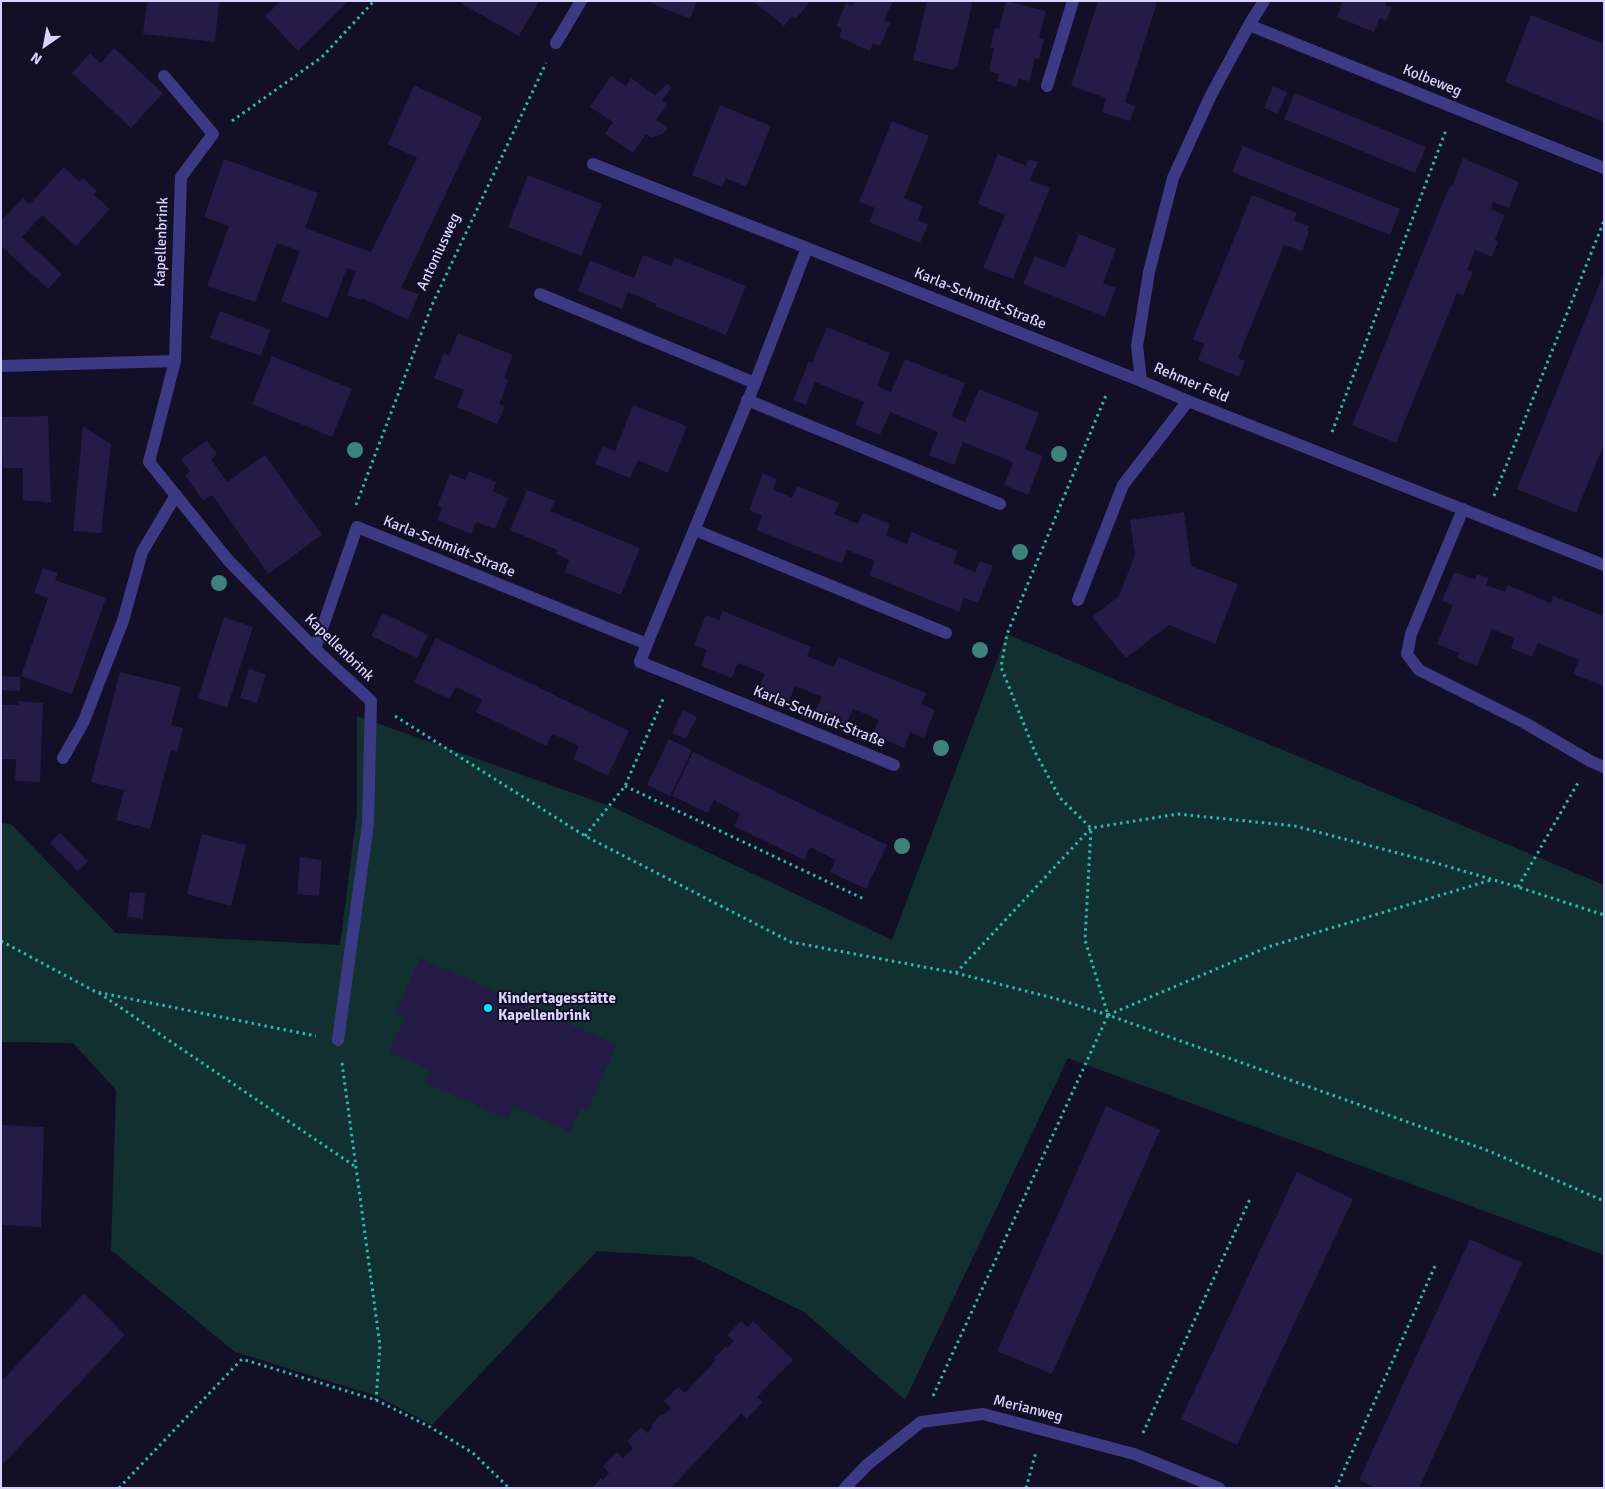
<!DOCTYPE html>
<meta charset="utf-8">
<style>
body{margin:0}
#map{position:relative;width:1605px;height:1489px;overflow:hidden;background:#130f26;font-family:Signika,sans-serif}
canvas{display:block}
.frame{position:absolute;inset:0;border:2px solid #d9d4ff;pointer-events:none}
.north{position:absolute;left:20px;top:20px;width:50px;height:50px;-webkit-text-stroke:4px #130f26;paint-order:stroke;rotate:213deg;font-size:14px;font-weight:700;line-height:20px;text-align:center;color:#d9d4ff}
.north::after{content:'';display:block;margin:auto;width:18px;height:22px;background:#d9d4ff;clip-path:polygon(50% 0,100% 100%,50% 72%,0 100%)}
</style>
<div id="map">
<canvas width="1605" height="1489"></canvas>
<div class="frame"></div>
<div class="north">N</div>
</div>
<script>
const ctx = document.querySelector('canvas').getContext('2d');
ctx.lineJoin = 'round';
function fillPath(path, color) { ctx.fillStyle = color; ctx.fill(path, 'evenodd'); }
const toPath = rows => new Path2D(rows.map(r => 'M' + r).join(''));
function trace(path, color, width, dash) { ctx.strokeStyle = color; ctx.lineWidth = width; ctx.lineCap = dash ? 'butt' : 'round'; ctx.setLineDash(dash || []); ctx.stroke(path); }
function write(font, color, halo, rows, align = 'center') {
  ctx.font = font + ' Signika,sans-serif'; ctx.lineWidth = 4; ctx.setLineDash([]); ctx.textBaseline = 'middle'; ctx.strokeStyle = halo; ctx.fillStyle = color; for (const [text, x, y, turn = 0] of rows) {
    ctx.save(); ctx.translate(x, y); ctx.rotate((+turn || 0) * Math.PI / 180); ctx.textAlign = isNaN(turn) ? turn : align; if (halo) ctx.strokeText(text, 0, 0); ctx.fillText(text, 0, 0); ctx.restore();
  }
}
fillPath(toPath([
 [1007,634,1604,885,1604,1255,1068,1058,905,1400,804,1312,693,1257,597,1251,432,1425,377,1396,235,1352,111,1250,116,1090,73,1043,1,1042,1,823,11,824,116,933,340,945,357,812,357,716,615,808,892,940]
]), '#12302f');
fillPath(toPath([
 [147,1,219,1,215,42,143,34],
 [281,1,348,1,298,51,265,16],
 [463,1,539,1,519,36,462,4],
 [646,1,697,1,690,19],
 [753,1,810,1,796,19,792,16,784,26],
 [855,1,893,1,884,20,890,23,880,46,873,43,870,51,839,37,842,29,836,26,846,3,852,6],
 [927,1,970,1,972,5,957,67,952,70,913,60],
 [1006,1,1046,11,1039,38,1044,39,1039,59,1035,58,1029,81,1019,79,1017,87,997,81,999,74,989,71,994,48,990,48,995,28,999,29],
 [1098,1,1150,1,1157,3,1125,102,1135,106,1130,121,1102,112,1106,98,1071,86],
 [1343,1,1386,1,1385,5,1392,7,1386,21,1380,18,1374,32,1337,17],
 [1531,15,1604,44,1604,122,1505,82],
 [114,48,163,93,131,128,72,73,90,53,101,63],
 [611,76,626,86,631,78,655,95,667,84,672,87,662,100,668,104,656,120,668,127,667,130,662,134,654,137,651,137,646,134,633,153,605,134,613,122,590,107],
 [414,85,482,117,401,288,419,294,408,320,362,298,362,300,347,295,356,271,347,268,328,318,281,301,300,251,277,243,255,302,207,286,229,226,204,217,224,159,318,193,305,228,371,252,417,158,388,144],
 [1273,86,1287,92,1278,114,1264,108],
 [1295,93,1426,147,1415,173,1284,119],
 [720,105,771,126,746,187,726,178,722,187,692,175],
 [892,121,929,136,904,198,923,206,918,220,928,224,920,243,869,222,875,208,859,202],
 [1243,146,1400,209,1390,235,1232,172],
 [998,154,1026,166,1028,159,1038,162,1030,180,1050,188,1013,279,983,268,1005,215,978,204],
 [1463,158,1519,182,1509,208,1493,202,1491,209,1505,215,1495,239,1498,242,1492,257,1475,250,1467,270,1473,272,1463,295,1457,293,1396,443,1352,425,1450,185,1452,186],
 [64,167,80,182,83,178,97,191,94,195,110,209,76,246,42,215,22,237,62,274,48,289,1,246,1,218,3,219,23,198,30,204],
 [528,175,602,204,581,256,508,227],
 [1252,195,1297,213,1294,220,1309,226,1307,231,1309,231,1302,251,1284,245,1238,358,1245,361,1239,377,1198,360,1204,344,1193,339],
 [1079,234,1116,249,1103,283,1116,288,1105,317,1023,284,1035,256,1065,268],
 [643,255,671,266,674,257,746,286,726,335,655,306,656,304,628,292,622,309,578,291,590,260,634,278],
 [1604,273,1604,444,1576,513,1517,489],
 [220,311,270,330,261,356,210,338],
 [827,327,890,353,877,386,891,392,905,359,965,383,952,416,965,422,979,389,1039,413,1025,449,1043,456,1028,495,1004,485,1013,462,963,442,954,465,929,455,938,432,890,412,880,435,855,425,864,402,815,382,806,405,793,400,809,361,812,363],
 [458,333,513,355,504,378,509,380,499,404,505,406,497,424,457,407,464,390,434,378,444,353,449,356],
 [272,356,352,389,332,437,252,404],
 [633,405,687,426,668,473,638,460,630,478,595,464,603,446,615,451],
 [48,416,51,503,23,500,23,468,3,468,2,454,1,454,1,417],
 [83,426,111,444,101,533,73,531],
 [207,441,217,454,211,459,227,482,265,455,322,535,268,574,212,495,203,501,185,475,190,471,181,459],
 [469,471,496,482,493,491,508,498,495,529,476,522,471,534,437,520,442,508,437,506,450,474,465,480],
 [763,473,777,479,773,489,792,498,797,486,839,503,834,514,858,524,863,513,890,524,886,535,907,544,912,532,935,542,958,551,953,563,975,572,980,561,993,566,978,603,964,598,959,612,869,575,875,561,847,550,842,564,756,530,762,516,749,510],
 [527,490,555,501,550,511,640,548,621,595,565,572,569,560,556,554,557,550,510,530],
 [1184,512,1191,566,1238,584,1215,644,1169,625,1126,658,1092,617,1119,596,1135,555,1130,520],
 [43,568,58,573,55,580,106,598,72,694,21,676,48,598,34,593],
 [1454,572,1475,580,1477,574,1489,578,1486,585,1505,592,1508,585,1551,603,1553,596,1604,616,1604,686,1573,674,1579,660,1538,643,1532,657,1511,648,1514,638,1492,629,1477,666,1457,658,1459,653,1437,644,1453,605,1442,601],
 [723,611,811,647,807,656,834,667,838,657,926,693,921,704,935,710,924,738,910,732,904,748,873,735,879,720,866,714,853,709,846,725,815,712,822,697,795,686,789,701,758,689,765,674,738,663,732,678,701,666,707,650,694,645,706,615,719,620],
 [383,613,428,635,417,658,371,636],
 [224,617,253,627,227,708,198,698],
 [436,638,629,731,608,776,573,759,579,746,566,740,552,734,546,746,476,712,482,700,469,693,456,687,449,699,414,682],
 [249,669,266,674,257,703,240,698],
 [120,672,181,687,171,725,183,728,177,752,171,750,150,829,116,820,124,790,91,782],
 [1,676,20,677,20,691,1,690],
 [19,701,43,703,40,782,15,781,16,759,1,759,1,705,19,705],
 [683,710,697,717,686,739,672,733],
 [669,739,692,750,670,796,647,785],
 [693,752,887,845,866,889,830,872,836,860,810,847,804,860,734,826,740,814,714,800,708,813,672,796],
 [60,833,88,861,78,871,50,843],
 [202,834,246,845,231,906,187,894],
 [300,857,322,860,319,896,297,894],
 [130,892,145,893,143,919,127,917],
 [420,958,617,1045,587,1111,581,1108,570,1132,513,1106,508,1119,425,1083,431,1070,389,1052,405,1017,396,1012],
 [1106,1106,1160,1130,1052,1374,997,1351],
 [1,1125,44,1127,41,1227,1,1225],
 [1297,1172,1353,1199,1237,1445,1181,1419],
 [1470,1239,1522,1263,1419,1488,1376,1488,1359,1480],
 [84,1293,125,1335,1,1466,1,1382],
 [741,1321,748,1327,753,1321,793,1360,757,1397,763,1402,747,1419,741,1414,671,1488,592,1488,601,1478,603,1480,609,1473,603,1466,617,1452,623,1458,633,1448,627,1441,641,1427,647,1433,653,1427,651,1425,662,1414,664,1415,671,1408,664,1401,678,1387,685,1393,716,1360,714,1358,726,1346,727,1348,734,1341,727,1335]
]), '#241b47');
trace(toPath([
 [232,121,322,57,374,1],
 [1332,432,1446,130],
 [1494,496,1604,221],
 [356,505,432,305,546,63],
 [395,716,585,836,791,942,956,973,1057,999,1108,1015,1489,1151,1604,1201],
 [625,786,864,899],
 [585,836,625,786,664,697],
 [1518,887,1579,781],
 [1,941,96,992,316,1036],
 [956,973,1091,828,1178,814,1295,826,1436,863,1518,887,1604,915],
 [99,993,356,1167],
 [1108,1015,1268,947,1491,880],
 [342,1063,380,1346,376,1400],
 [933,1396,1108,1015,1085,940,1091,828,1060,798,1035,752,1001,667,1007,634,1107,393],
 [1143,1433,1250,1199],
 [119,1488,242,1359,376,1400,430,1427,473,1453,509,1488],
 [1026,1488,1036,1452],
 [1336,1488,1435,1266]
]), '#2fb8b0', 3, [2.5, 4]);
trace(toPath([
 [1047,86,1073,1],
 [1463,509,1411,634,1407,654,1419,670,1525,723,1590,761,1604,767],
 [1078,600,1123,485,1188,401],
 [63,758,83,723,123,621,142,552,176,495]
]), '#3d3a85', 12);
trace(toPath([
 [1264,1,1249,25,1211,95,1173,178,1149,272,1137,346,1141,381,1188,401,1604,565],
 [1249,25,1604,168],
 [556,43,581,1],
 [164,76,213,134,181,177,175,361,149,462,228,560,315,649,371,701,368,824,338,1040],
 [593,164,807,248],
 [540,294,755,383],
 [1,366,175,361],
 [747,400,1000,504],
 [695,530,946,633],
 [647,644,640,662,894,765],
 [315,649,357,527,647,644,755,383,807,248,1141,381],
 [845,1488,867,1465,921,1422,983,1414,1134,1454,1219,1488]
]), '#3d3a85', 12);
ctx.fillStyle = '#3d827b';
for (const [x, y] of [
 [355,450],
 [1059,454],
 [1020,552],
 [219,583],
 [980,650],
 [941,748],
 [902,846]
]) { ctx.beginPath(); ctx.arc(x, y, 8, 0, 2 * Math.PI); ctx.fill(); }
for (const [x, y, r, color] of [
 [488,1008,5,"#00e5ff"]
]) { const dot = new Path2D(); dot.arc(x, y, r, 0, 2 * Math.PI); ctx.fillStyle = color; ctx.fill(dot); trace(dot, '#130f26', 2); }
write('15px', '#d9d4ff', '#130f26', [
 ["Kolbeweg",1432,81,22],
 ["Kapellenbrink",162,242,-88],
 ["Antoniusweg",439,252,-65],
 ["Karla-Schmidt-Straße",980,299,22],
 ["Rehmer Feld",1191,383,23],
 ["Karla-Schmidt-Straße",449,547,22],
 ["Kapellenbrink",339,648,44],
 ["Karla-Schmidt-Straße",819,717,22],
 ["Merianweg",1028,1409,14]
]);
write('bold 15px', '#d9d4ff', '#130f26', [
 ["Kindertagesstätte",498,999],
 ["Kapellenbrink",498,1016]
], 'left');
</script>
